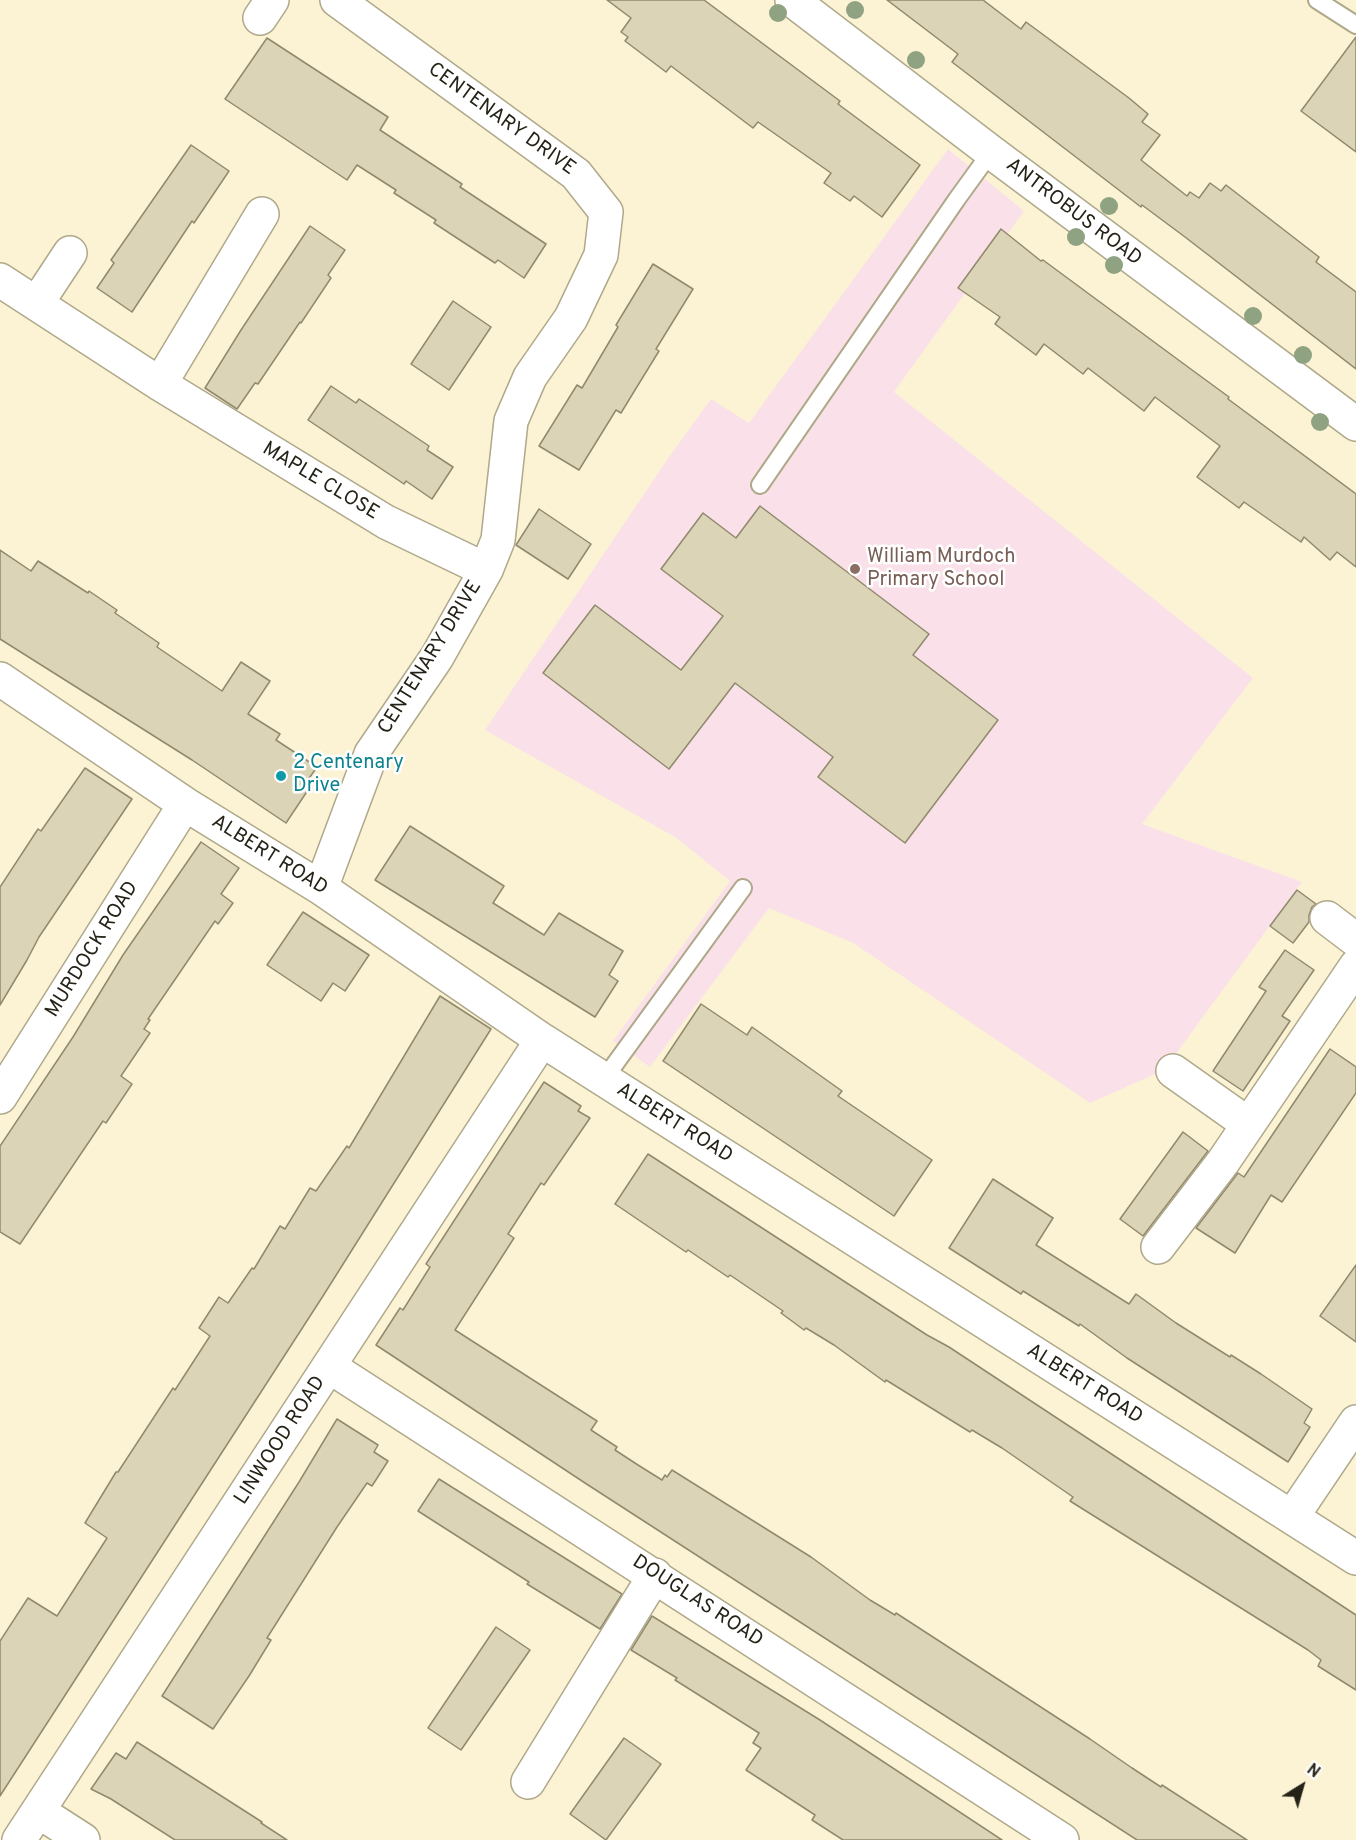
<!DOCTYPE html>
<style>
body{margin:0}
#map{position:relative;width:1356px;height:1840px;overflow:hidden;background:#fbf3d4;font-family:Overpass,sans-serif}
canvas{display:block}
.north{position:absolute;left:1272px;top:1756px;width:60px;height:60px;-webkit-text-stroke:4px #fff;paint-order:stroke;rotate:37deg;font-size:16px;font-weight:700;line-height:24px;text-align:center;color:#252317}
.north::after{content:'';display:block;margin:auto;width:21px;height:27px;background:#252317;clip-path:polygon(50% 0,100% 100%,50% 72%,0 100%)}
</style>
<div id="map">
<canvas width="1356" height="1840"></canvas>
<div class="north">N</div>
</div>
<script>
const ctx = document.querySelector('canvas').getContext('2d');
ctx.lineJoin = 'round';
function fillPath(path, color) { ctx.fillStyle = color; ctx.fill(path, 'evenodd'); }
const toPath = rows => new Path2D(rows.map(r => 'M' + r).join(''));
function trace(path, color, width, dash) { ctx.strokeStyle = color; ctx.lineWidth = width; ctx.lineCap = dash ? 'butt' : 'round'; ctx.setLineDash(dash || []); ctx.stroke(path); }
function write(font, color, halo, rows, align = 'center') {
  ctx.font = font + ' Overpass,sans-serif'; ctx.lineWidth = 5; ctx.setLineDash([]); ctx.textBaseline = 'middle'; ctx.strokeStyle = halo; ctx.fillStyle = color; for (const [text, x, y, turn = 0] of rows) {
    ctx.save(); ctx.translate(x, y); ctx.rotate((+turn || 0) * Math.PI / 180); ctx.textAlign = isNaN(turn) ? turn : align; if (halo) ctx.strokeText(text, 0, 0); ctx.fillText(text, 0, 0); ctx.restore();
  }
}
fillPath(toPath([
 [948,149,1024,211,894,392,1253,678,1142,824,1302,882,1164,1070,1090,1103,853,943,769,908,650,1067,613,1041,730,881,675,837,485,730,667,460,711,399,749,423]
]), '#fae1e9');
const building = toPath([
 [607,0,704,0,840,101,838,104,920,165,882,217,854,196,850,201,824,183,831,173,758,122,753,128,671,66,666,72,625,41,628,37,621,32,631,18,607,0],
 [887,0,983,0,1021,29,1026,22,1129,98,1148,114,1142,122,1160,135,1141,160,1187,196,1190,192,1199,198,1210,183,1221,191,1226,185,1319,257,1316,262,1356,292,1356,369,1185,237,1142,205,1141,207,952,62,958,54,887,0],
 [1356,37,1356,152,1301,111,1356,37],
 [267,38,388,117,380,130,462,184,460,187,546,244,524,278,498,260,495,263,434,223,436,220,394,193,396,190,357,165,347,180,225,99,267,38],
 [191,145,229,171,194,223,192,221,132,312,97,288,114,263,111,260,191,145],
 [310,226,345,250,328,275,331,278,301,323,300,322,258,384,255,383,237,409,205,388,241,330,310,226],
 [1001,229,1041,261,1043,260,1188,367,1229,397,1228,399,1356,494,1356,567,1337,552,1330,560,1304,537,1301,542,1244,502,1239,508,1197,477,1220,446,1155,397,1144,411,1088,368,1083,374,1044,344,1036,355,995,324,1000,317,958,288,1001,229],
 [653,264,693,289,656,349,659,351,635,390,621,413,616,410,579,470,539,446,577,385,582,388,618,327,616,325,653,264],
 [453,301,491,327,449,390,411,364,453,301],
 [331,386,356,403,359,399,429,446,427,450,453,467,432,499,406,481,404,484,308,420,331,386],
 [760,506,929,634,913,655,998,720,905,843,818,777,833,757,735,683,669,769,543,673,595,605,681,670,723,616,661,569,703,513,736,538,760,506],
 [539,509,591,544,568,579,516,545,539,509],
 [0,550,31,571,38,561,88,593,89,591,117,610,115,613,159,643,157,647,222,691,241,662,270,681,248,714,280,734,276,740,317,767,305,784,310,787,286,823,192,760,0,639,0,550],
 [85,768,132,799,39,937,27,960,0,1005,0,887,38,829,41,831,85,768],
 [410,826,504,886,493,903,544,935,559,913,623,951,609,975,618,981,595,1017,375,880,410,826],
 [201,842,239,868,221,894,233,903,218,924,215,921,148,1019,150,1020,144,1029,150,1033,121,1076,132,1084,106,1123,103,1121,20,1244,0,1232,0,1146,73,1037,123,955,201,842],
 [1297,890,1316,904,1312,907,1309,915,1309,922,1293,943,1270,926,1297,890],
 [303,912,369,955,345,991,333,983,321,1001,267,965,303,912],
 [1285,950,1314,970,1282,1016,1290,1021,1243,1091,1213,1071,1266,991,1259,987,1285,950],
 [440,996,491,1029,323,1296,0,1796,0,1641,28,1598,57,1616,107,1538,85,1523,116,1472,118,1472,173,1388,175,1390,210,1336,199,1328,219,1297,228,1303,252,1268,254,1269,280,1226,285,1229,310,1188,316,1191,347,1146,349,1148,440,996],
 [701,1004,747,1035,752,1027,842,1091,838,1096,932,1160,894,1216,663,1061,701,1004],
 [1330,1049,1356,1067,1356,1093,1282,1202,1271,1195,1235,1253,1196,1228,1238,1173,1244,1177,1330,1049],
 [544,1082,581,1106,578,1111,590,1118,544,1185,541,1183,508,1234,514,1238,455,1330,597,1421,591,1430,617,1447,615,1450,638,1465,662,1480,665,1475,667,1477,672,1470,811,1557,870,1600,895,1615,896,1613,1090,1739,1132,1768,1161,1787,1162,1785,1247,1840,1137,1840,585,1483,376,1345,400,1308,403,1310,430,1267,426,1264,544,1082],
 [1183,1132,1208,1151,1143,1236,1120,1219,1183,1132],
 [648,1154,927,1335,949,1347,1356,1615,1356,1690,1318,1666,1321,1660,1308,1650,1070,1501,1073,1497,1002,1448,972,1430,970,1432,886,1380,885,1382,834,1345,806,1328,804,1330,781,1313,783,1311,730,1275,728,1277,688,1250,686,1252,615,1204,648,1154],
 [993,1179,1053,1218,1036,1245,1129,1304,1136,1294,1176,1323,1230,1357,1231,1355,1261,1374,1312,1409,1304,1423,1310,1427,1288,1462,1127,1358,1080,1324,1079,1326,1023,1291,1021,1294,949,1248,993,1179],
 [1356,1265,1356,1342,1320,1316,1356,1265],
 [337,1419,378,1445,374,1452,388,1461,372,1486,367,1483,337,1527,267,1638,271,1640,249,1676,213,1729,162,1696,299,1482,337,1419],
 [439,1479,622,1594,600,1629,527,1584,529,1582,418,1511,439,1479],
 [652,1616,820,1720,1002,1840,843,1840,812,1820,815,1815,746,1770,761,1748,753,1743,759,1733,675,1680,677,1678,631,1650,652,1616],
 [496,1627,530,1650,461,1750,428,1728,496,1627],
 [624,1738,661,1764,606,1840,570,1814,624,1738],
 [137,1742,262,1822,261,1823,287,1840,175,1840,111,1799,91,1789,116,1753,126,1759,137,1742]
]);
fillPath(building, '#dcd4b6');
trace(building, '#90896d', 1.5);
const lane = toPath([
 [1317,0,1356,25],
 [760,485,957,199,991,152],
 [604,1079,743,888]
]);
const street = toPath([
 [792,0,991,152,1356,424],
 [260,18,272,0],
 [0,280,160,384,386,522,486,570],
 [37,303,70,253],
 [160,384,262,214],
 [0,679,185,804,321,888,542,1040,1356,1558],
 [321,888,371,754,437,657,486,570,498,540,511,421,530,377,571,318,601,255,606,212,576,174,337,0],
 [1327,918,1356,940],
 [1173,1071,1248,1124],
 [0,1097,185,804],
 [1158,1247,1223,1162,1356,966],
 [330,1367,1062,1840],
 [1292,1517,1356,1422],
 [528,1782,655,1575],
 [38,1811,83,1840],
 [19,1840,542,1040]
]);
trace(lane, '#afa88a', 20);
trace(street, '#afa88a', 36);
trace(lane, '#fff', 16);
trace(street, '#fff', 33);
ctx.fillStyle = '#8fa282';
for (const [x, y] of [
 [855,10],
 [778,13],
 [916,60],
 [1109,206],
 [1076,237],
 [1114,265],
 [1253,316],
 [1303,355],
 [1320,422]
]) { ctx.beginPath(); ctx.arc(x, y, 9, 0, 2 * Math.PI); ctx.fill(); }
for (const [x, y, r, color] of [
 [855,569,6,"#8d6e63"],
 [281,776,6,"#0f9aa8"]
]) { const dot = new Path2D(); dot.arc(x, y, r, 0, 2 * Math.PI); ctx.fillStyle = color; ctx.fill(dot); trace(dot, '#fff', 2); }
write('20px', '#252317', '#fff', [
 ["CENTENARY DRIVE",501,120,36],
 ["ANTROBUS ROAD",1073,213,37],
 ["MAPLE CLOSE",320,482,31],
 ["CENTENARY DRIVE",431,658,-58],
 ["ALBERT ROAD",269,856,32],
 ["MURDOCK ROAD",93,950,-58],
 ["ALBERT ROAD",674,1124,32],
 ["ALBERT ROAD",1084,1385,32],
 ["LINWOOD ROAD",281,1441,-57],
 ["DOUGLAS ROAD",697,1602,33]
]);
write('20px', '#785e54', '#fff', [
 ["William Murdoch",867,558],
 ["Primary School",867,581]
], 'left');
write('20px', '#0d838f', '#fff', [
 ["2 Centenary",293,764],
 ["Drive",293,787]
], 'left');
</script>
